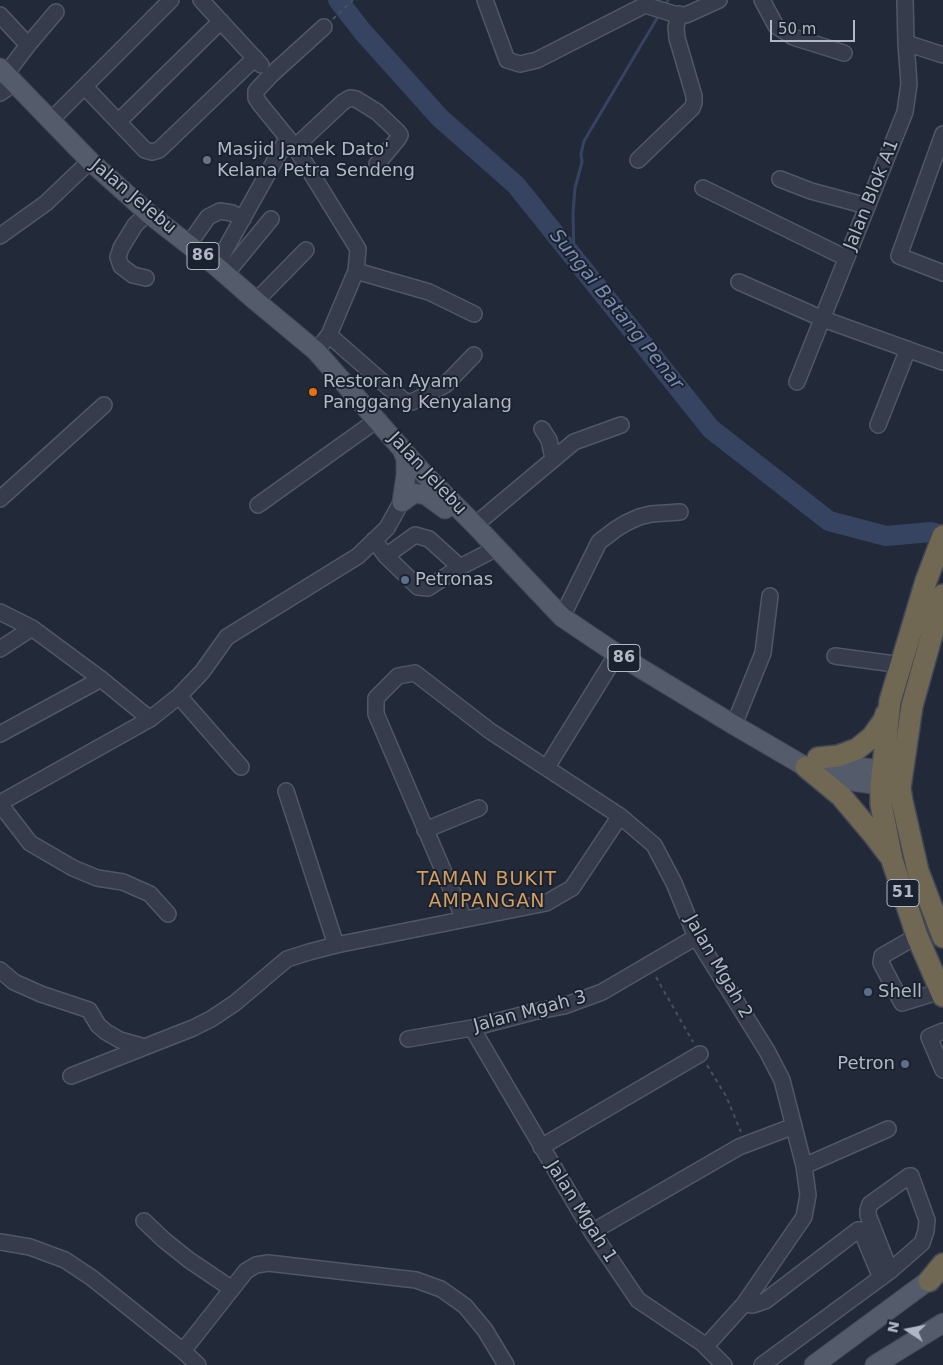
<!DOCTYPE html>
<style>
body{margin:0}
#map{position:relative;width:943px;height:1365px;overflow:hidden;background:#222a3a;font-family:"DejaVu Sans",sans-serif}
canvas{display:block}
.north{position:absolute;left:883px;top:1305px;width:50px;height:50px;-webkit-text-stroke:4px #1b222f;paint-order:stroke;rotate:281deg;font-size:14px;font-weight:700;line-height:20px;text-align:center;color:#b1b7c7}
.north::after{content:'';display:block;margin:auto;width:18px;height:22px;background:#b1b7c7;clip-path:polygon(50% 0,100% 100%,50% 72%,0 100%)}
.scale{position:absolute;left:770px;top:20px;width:85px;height:22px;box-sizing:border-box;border:2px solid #b1b7c7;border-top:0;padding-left:6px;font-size:15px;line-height:18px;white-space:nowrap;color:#b1b7c7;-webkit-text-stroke:4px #1b222f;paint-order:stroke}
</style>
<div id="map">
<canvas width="943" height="1365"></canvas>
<div class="north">N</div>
<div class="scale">50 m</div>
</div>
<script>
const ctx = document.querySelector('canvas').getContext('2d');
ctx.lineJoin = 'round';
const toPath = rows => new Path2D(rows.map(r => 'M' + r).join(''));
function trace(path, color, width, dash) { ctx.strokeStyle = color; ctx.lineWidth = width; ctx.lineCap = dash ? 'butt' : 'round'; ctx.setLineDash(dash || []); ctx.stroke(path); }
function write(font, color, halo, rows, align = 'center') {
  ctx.font = font + ' "DejaVu Sans",sans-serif'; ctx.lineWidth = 4; ctx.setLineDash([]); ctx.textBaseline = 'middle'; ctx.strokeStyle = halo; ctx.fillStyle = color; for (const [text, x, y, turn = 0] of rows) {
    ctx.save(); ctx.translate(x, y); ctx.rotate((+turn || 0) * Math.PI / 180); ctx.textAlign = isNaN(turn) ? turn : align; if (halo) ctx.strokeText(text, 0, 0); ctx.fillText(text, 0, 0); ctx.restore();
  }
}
trace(toPath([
 [664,7,668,0],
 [574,257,573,213,575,188,582,162,581,154,584,141,659,15]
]), '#364461', 3);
trace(toPath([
 [338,0,362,31,440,118,516,185,711,429,829,521,886,536,931,532,943,535]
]), '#364461', 20);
const minor = toPath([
 [201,0,261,65],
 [485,0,507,60,520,64,537,60,645,5,674,14,686,15,719,0],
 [762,0,776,26,793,37,844,53],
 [0,15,28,45],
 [906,43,943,55],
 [6,74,28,45,56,12],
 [85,87,145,150,152,152,159,150,255,58],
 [0,93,15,83],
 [50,121,171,0],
 [118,122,221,21],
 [943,134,899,256,943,273],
 [295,147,343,102,350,98,356,99,377,112,398,132,400,135,398,139,377,164],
 [638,160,692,108,694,103,694,96,677,38,676,27,679,14],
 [780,179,811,191,867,206],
 [703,188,846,258],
 [0,236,46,203,90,161],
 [189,244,208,217,220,211,232,213,243,219],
 [216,266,287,139],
 [356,271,429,292,474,314],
 [225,275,271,219],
 [146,278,133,275,121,266,118,257,121,248,135,225,148,213],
 [739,282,823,319,943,362],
 [256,301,306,250],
 [329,335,404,401,412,402,445,385,474,355],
 [316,351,329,335,356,271,358,249,295,147,260,104,256,98,256,91,271,75,324,27],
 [797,382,905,112,909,84,906,43,905,0],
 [878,425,908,349],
 [542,429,549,440,553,458],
 [0,499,104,405],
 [258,505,377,420],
 [475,525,574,442,621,425],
 [374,540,386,556,418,587,428,588,460,567,497,548],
 [386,556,415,535,429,539,460,567],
 [0,612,32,628,101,679,150,719],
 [562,617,599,542,616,529,626,523,639,517,651,514,680,512],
 [0,649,32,628],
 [835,656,902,665],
 [179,696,241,767],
 [734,725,763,653,770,596],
 [0,734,101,679],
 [547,767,617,654],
 [286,791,336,945],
 [0,803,150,719,179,696,202,672,227,637,358,556,387,528,408,490,423,473],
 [0,804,30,843,73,868,97,878,123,882,150,894,168,914],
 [425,830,479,808],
 [464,919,376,714,376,698,398,676,415,673,490,731,620,816,654,845,674,883,696,937,767,1051,782,1080,804,1166,808,1195,804,1217,744,1304,706,1346],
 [917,936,882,956,881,963,902,1003,941,991],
 [0,970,14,982,41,994,89,1010,98,1025,106,1032,120,1040,145,1047],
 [472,1028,592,1232,638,1300,702,1343,724,1365],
 [943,1031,929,1037,943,1070],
 [408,1039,472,1028,533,1012,564,1006,602,992,696,937],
 [71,1076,193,1028,211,1019,235,1003,287,959,309,952,336,945,546,903,572,888,620,816],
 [541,1147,700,1054],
 [804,1166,888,1129],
 [144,1221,164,1240,189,1260,232,1289],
 [592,1232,739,1147,794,1126],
 [0,1242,30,1247,65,1260,92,1278,183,1351,198,1365],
 [744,1304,753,1305,765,1301,858,1230,861,1230,881,1278],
 [183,1351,246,1271,256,1265,268,1263,416,1280,441,1289,465,1306,485,1330,506,1365],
 [762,1365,890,1271,922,1243,926,1231,927,1220,911,1176,909,1176,870,1204,868,1210,868,1215,890,1271]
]);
const major = toPath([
 [0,68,90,161,148,213,216,266,256,301,316,351,423,473,475,525,562,617,617,654,734,725,806,767,844,780,895,787],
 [402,502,414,493,426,495,445,509],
 [402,502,406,475,406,459,402,449],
 [819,758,841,765,898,772],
 [814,1365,940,1272],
 [875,1365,943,1323]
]);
const highway = toPath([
 [943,536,926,581,890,701,881,785,881,804,892,860,917,936,943,996],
 [943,595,912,706,900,788,902,801,918,871,943,937],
 [818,758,838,756,857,749,872,737,884,720,886,714],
 [806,767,841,796,873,834,889,855],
 [929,1281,943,1264]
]);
trace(minor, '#515766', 18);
trace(major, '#3f4654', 21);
trace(highway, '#414756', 24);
trace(toPath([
 [333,19,353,0],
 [656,977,693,1042],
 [707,1065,726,1096,741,1132]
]), '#425459', 2, [4, 4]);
trace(minor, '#363c4b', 15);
trace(major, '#545b6b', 19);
trace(highway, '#716853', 21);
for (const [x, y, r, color] of [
 [207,160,5,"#6b7280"],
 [313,392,5,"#e8710a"],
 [405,580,5,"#5c6f8a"],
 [868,992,5,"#5c6f8a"],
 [905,1064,5,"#5c6f8a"]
]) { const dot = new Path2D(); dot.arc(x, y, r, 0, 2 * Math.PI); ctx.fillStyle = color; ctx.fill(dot); trace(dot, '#1b222f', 2); }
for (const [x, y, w] of [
 [203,256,32],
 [624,658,32],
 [903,893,32]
]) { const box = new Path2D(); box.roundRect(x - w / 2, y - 13.5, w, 27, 4); ctx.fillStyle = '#1b222f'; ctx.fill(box); trace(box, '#b1b7c7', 1); }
write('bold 16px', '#b1b7c7', null, [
 ["86",203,256],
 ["86",624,658],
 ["51",903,893]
]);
write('18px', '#b1b7c7', '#1b222f', [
 ["Masjid Jamek Dato'",217,150],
 ["Kelana Petra Sendeng",217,171],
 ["Restoran Ayam",323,382],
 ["Panggang Kenyalang",323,403],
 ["Petronas",415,580],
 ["Shell",878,992],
 ["Petron",895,1064,"right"]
], 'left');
write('18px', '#b1b7c7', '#1b222f', [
 ["Jalan Blok A1",872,195,-68],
 ["Jalan Jelebu",133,197,40],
 ["Jalan Jelebu",427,474,47],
 ["Jalan Mgah 2",718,967,60],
 ["Jalan Mgah 3",530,1012,-15],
 ["Jalan Mgah 1",581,1212,58]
]);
write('italic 19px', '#798bae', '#1b222f', [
 ["Sungai Batang Penar",616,310,51]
]);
ctx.letterSpacing = '1px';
write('19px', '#d39e60', '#1b222f', [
 ["TAMAN BUKIT",487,880],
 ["AMPANGAN",487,902]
]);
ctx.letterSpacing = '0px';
</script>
